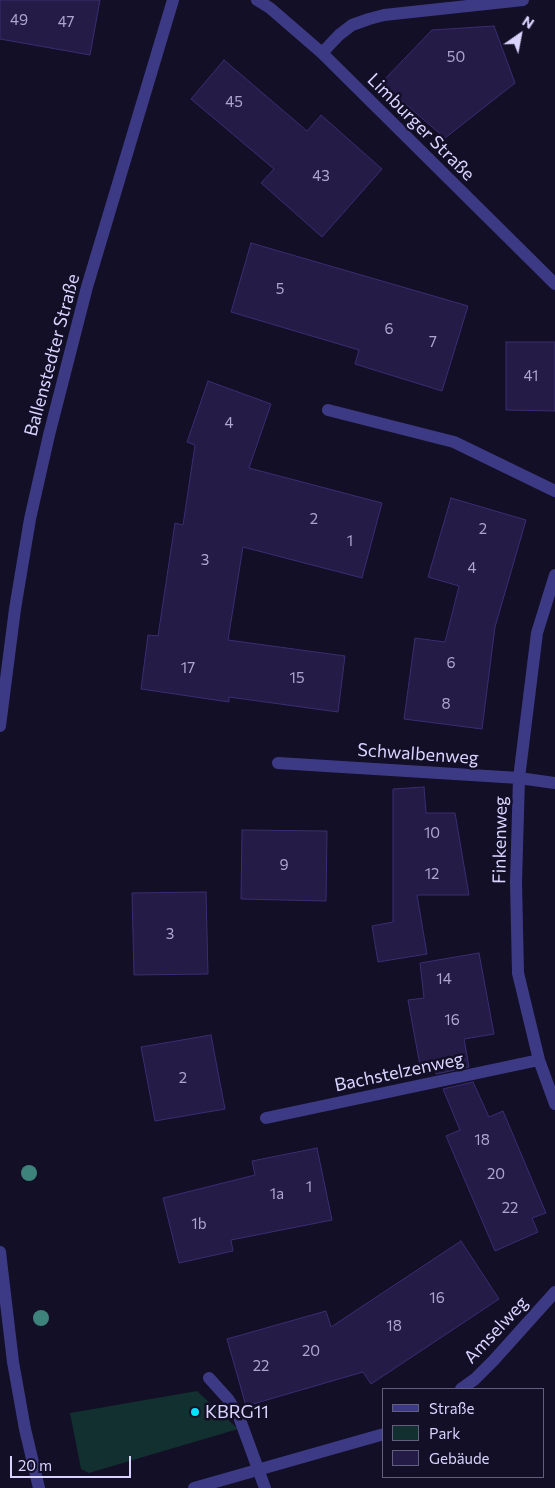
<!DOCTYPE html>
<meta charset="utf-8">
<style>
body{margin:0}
#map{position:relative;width:555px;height:1488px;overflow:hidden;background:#130f26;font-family:Commissioner,sans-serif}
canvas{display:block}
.legend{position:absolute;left:382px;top:1388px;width:162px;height:90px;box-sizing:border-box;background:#130f26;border:1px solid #625e7d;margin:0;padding:6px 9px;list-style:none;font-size:15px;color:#d9d4ff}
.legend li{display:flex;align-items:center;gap:10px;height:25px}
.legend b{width:25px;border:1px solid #625e7d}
.north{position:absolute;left:495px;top:10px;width:50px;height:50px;-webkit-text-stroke:4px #130f26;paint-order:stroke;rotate:33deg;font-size:14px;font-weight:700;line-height:20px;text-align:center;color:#d9d4ff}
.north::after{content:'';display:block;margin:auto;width:18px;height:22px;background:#d9d4ff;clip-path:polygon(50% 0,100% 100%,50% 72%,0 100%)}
.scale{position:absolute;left:10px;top:1456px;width:121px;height:22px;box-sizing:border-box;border:2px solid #d9d4ff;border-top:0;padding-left:6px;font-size:15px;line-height:18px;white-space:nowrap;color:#d9d4ff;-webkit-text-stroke:4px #130f26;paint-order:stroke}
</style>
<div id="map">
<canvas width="555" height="1488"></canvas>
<ul class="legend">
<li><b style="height:6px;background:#3d3a85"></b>Straße</li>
<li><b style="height:14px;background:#12302f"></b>Park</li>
<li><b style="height:14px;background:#241b47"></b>Gebäude</li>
</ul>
<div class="north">N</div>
<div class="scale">20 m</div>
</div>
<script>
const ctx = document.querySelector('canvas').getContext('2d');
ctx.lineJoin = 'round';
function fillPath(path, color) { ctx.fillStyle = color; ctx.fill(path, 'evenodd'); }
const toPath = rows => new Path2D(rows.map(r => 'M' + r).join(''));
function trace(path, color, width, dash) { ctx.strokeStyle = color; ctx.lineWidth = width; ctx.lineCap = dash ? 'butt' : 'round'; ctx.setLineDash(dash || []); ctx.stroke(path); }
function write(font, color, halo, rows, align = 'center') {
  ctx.font = font + ' Commissioner,sans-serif'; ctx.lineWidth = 5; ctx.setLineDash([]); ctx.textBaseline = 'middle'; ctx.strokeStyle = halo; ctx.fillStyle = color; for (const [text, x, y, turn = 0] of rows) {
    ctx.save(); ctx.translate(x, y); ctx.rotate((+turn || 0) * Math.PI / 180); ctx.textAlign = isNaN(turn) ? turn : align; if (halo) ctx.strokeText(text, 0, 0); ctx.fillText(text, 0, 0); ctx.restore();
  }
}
fillPath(toPath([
 [197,1391,238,1429,89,1473,81,1469,70,1413]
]), '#12302f');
const building = toPath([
 [0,0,100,0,90,55,0,39,0,0],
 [494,26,515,83,445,138,381,83,432,30,494,26],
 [224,60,307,131,321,115,382,169,322,237,261,183,274,169,191,99,224,60],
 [251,243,468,306,442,391,355,364,359,350,231,312,251,243],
 [506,342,555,342,555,411,506,410,506,342],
 [208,381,271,404,249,468,382,503,362,578,243,547,228,640,345,656,338,712,229,697,229,702,141,689,148,635,158,636,175,523,183,525,195,445,187,442,208,381],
 [451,498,526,520,495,627,482,729,404,719,415,638,445,642,459,586,428,577,451,498],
 [424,787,426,813,455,813,469,895,417,895,427,954,378,962,372,926,393,922,393,789,424,787],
 [242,830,327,831,326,901,241,899,242,830],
 [206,892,208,974,134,975,132,893,206,892],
 [479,953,494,1034,464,1039,469,1067,436,1074,434,1069,421,1071,408,1000,424,998,420,963,479,953],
 [211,1035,225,1109,155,1121,141,1047,211,1035],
 [473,1082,489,1117,503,1111,546,1213,532,1218,538,1232,495,1251,446,1136,460,1130,443,1089,473,1082],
 [317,1148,332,1220,231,1240,233,1251,179,1263,163,1198,255,1175,252,1161,317,1148],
 [461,1241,499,1299,371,1384,363,1372,246,1406,227,1339,326,1311,331,1327,461,1241]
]);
fillPath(building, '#241b47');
trace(building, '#3b2d73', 1);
trace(toPath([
 [257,0,270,8,322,53,555,284],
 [322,53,339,35,352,25,369,19,384,15,523,0],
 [328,410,454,442,555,491],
 [555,575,537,633,519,778,516,882,518,973,539,1060,555,1104],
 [278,763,519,778,555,783],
 [266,1118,539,1060],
 [209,1378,228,1399,239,1417,265,1488],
 [461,1389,475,1379,494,1360,555,1292],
 [194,1488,384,1434]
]), '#3d3a85', 12);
trace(toPath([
 [0,726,15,609,30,519,49,435,87,287,173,0],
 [0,1252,13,1362,25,1429,39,1488]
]), '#3d3a85', 12);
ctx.fillStyle = '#3d827b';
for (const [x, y] of [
 [29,1173],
 [41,1318]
]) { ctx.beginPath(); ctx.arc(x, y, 8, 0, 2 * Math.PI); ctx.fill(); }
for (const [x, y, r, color] of [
 [195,1412,5,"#00e5ff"]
]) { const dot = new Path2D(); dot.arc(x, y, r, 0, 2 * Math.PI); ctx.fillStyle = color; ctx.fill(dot); trace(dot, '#130f26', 2); }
write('15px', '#aca6d1', null, [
 ["49",19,20],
 ["47",66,22],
 ["50",456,57],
 ["45",234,102],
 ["43",321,176],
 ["5",280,289],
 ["6",389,329],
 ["7",433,342],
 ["41",531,376],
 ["4",229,423],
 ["2",314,519],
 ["2",483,529],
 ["1",350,541],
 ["3",205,560],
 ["4",472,568],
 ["6",451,663],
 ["17",188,668],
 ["15",297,678],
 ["8",446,704],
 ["10",432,833],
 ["9",284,865],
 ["12",432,874],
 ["3",170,934],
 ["14",444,979],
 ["16",452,1020],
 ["2",183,1078],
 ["18",482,1140],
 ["20",496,1174],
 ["1",309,1187],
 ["1a",277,1194],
 ["22",510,1208],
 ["1b",199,1224],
 ["16",437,1298],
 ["18",394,1326],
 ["20",311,1351],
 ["22",261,1366]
]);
write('18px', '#d9d4ff', '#130f26', [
 ["Limburger Straße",421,127,45],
 ["Ballenstedter Straße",52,355,-75],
 ["Schwalbenweg",418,754,4],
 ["Finkenweg",500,840,-89],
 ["Bachstelzenweg",399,1072,-12],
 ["Amselweg",496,1330,-47]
]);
write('18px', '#d9d4ff', '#130f26', [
 ["KBRG11",205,1412]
], 'left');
</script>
